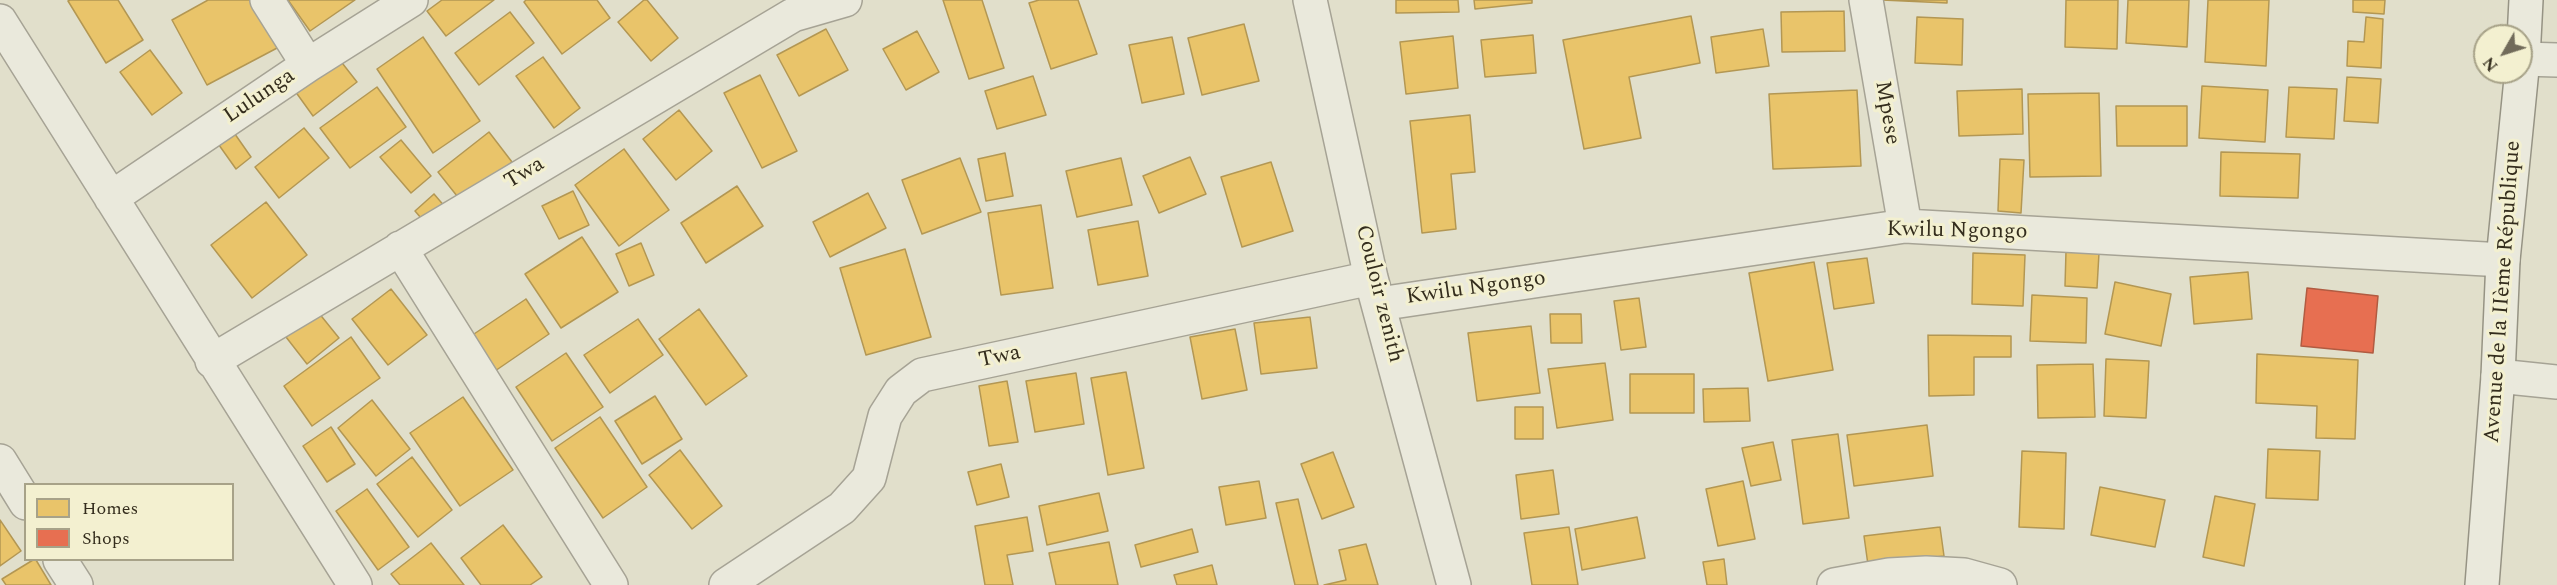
<!DOCTYPE html>
<meta charset="utf-8">
<style>
body{margin:0}
#map{position:relative;width:2557px;height:585px;overflow:hidden;background:#e1dfcb;font-family:Spectral,serif}
canvas{display:block}
.legend{position:absolute;left:24px;top:483px;width:210px;height:78px;box-sizing:border-box;background:#f3f0d0;border:2px solid #a7a288;margin:0;padding:8px 10px;list-style:none;font-size:18px;color:#342d1d}
.legend li{display:flex;align-items:center;gap:12px;height:30px}
.legend b{width:30px;border:2px solid #a7a288}
.north{position:absolute;left:2473px;top:24px;width:60px;height:60px;box-sizing:border-box;background:#f3f0d0;border:2px solid #a7a288;border-radius:50%;rotate:231deg;font-size:16px;font-weight:700;line-height:24px;text-align:center;color:#342d1d}
.north::after{content:'';display:block;margin:auto;width:21px;height:27px;background:#716b5a;clip-path:polygon(50% 0,100% 100%,50% 72%,0 100%)}
</style>
<div id="map">
<canvas width="2557" height="585"></canvas>
<ul class="legend">
<li><b style="height:16px;background:#e9c46a"></b>Homes</li>
<li><b style="height:16px;background:#e76f51"></b>Shops</li>
</ul>
<div class="north">N</div>
</div>
<script>
const ctx = document.querySelector('canvas').getContext('2d');
ctx.lineJoin = 'round';
function fillPath(path, color) { ctx.fillStyle = color; ctx.fill(path, 'evenodd'); }
const toPath = rows => new Path2D(rows.map(r => 'M' + r).join(''));
function trace(path, color, width, dash) { ctx.strokeStyle = color; ctx.lineWidth = width; ctx.lineCap = dash ? 'butt' : 'round'; ctx.setLineDash(dash || []); ctx.stroke(path); }
function write(font, color, halo, rows, align = 'center') {
  ctx.font = font + ' Spectral,serif'; ctx.lineWidth = 6; ctx.setLineDash([]); ctx.textBaseline = 'middle'; ctx.strokeStyle = halo; ctx.fillStyle = color; for (const [text, x, y, turn = 0] of rows) {
    ctx.save(); ctx.translate(x, y); ctx.rotate((+turn || 0) * Math.PI / 180); ctx.textAlign = isNaN(turn) ? turn : align; if (halo) ctx.strokeText(text, 0, 0); ctx.fillText(text, 0, 0); ctx.restore();
  }
}
const homes = toPath([
 [70,0,118,0,143,40,106,63,68,1,70,0],
 [208,0,254,0,279,47,207,85,172,20,208,0],
 [288,0,355,0,310,31,288,0],
 [442,0,494,0,446,36,427,11,442,0],
 [526,0,597,0,610,18,562,54,524,2,526,0],
 [644,0,647,0,678,38,651,61,618,22,644,0],
 [943,0,982,0,1004,68,969,79,943,0],
 [1039,0,1078,0,1097,54,1051,69,1029,3,1039,0],
 [1396,0,1458,0,1459,12,1396,13,1396,0],
 [1474,0,1532,0,1532,3,1475,9,1474,0],
 [1882,0,1947,0,1947,3,1882,0],
 [2066,0,2118,0,2117,49,2065,47,2066,0],
 [2128,0,2189,0,2187,47,2126,43,2128,0],
 [2208,0,2269,0,2266,66,2205,62,2208,0],
 [2353,0,2385,0,2384,14,2353,12,2353,0],
 [1844,11,1845,51,1782,52,1781,12,1844,11],
 [510,12,534,43,479,85,455,53,510,12],
 [1691,16,1700,63,1629,77,1641,138,1584,149,1563,40,1691,16],
 [1917,17,1963,19,1962,65,1915,63,1917,17],
 [2366,17,2383,19,2381,68,2347,66,2348,41,2364,42,2366,17],
 [1244,24,1259,81,1202,95,1188,38,1244,24],
 [826,29,848,70,799,96,777,55,826,29],
 [1763,29,1769,66,1716,73,1711,37,1763,29],
 [917,31,939,72,906,90,883,49,917,31],
 [1533,35,1536,73,1485,77,1481,40,1533,35],
 [1453,36,1458,88,1406,94,1400,42,1453,36],
 [423,37,480,121,433,153,377,69,423,37],
 [1172,37,1184,94,1142,103,1129,45,1172,37],
 [150,50,182,93,152,115,120,72,150,50],
 [543,57,580,108,554,128,516,76,543,57],
 [339,59,357,82,313,116,295,91,339,59],
 [760,75,797,151,762,168,724,93,760,75],
 [1033,76,1046,115,997,129,985,91,1033,76],
 [2347,77,2381,79,2378,123,2344,121,2347,77],
 [2202,86,2268,90,2265,142,2199,138,2202,86],
 [377,87,406,127,350,168,320,128,377,87],
 [2289,87,2337,89,2334,139,2286,137,2289,87],
 [2022,89,2023,134,1959,136,1957,91,2022,89],
 [1857,90,1861,166,1773,169,1769,94,1857,90],
 [2099,93,2101,176,2030,177,2028,94,2099,93],
 [2116,106,2187,106,2187,146,2117,146,2116,106],
 [679,110,712,151,676,180,643,139,679,110],
 [1470,115,1475,172,1451,174,1456,229,1422,233,1410,121,1470,115],
 [230,127,251,157,236,169,214,138,230,127],
 [304,128,329,158,279,198,255,167,304,128],
 [489,132,512,162,461,201,438,172,489,132],
 [401,140,431,176,411,193,380,157,401,140],
 [624,149,669,210,619,246,575,185,624,149],
 [2221,152,2300,154,2298,198,2220,196,2221,152],
 [1005,153,1013,196,986,201,978,159,1005,153],
 [1190,157,1206,194,1159,213,1143,176,1190,157],
 [960,158,981,212,922,234,902,180,960,158],
 [1121,158,1132,205,1077,217,1066,171,1121,158],
 [2000,159,2024,160,2021,213,1998,211,2000,159],
 [1271,162,1293,231,1242,247,1221,177,1271,162],
 [737,186,763,226,706,263,681,223,737,186],
 [573,191,589,225,559,239,542,206,573,191],
 [868,193,886,228,830,257,813,222,868,193],
 [434,194,446,208,427,225,415,211,434,194],
 [266,202,307,255,252,298,211,245,266,202],
 [1041,205,1053,288,1001,295,988,213,1041,205],
 [1138,221,1148,276,1098,285,1088,230,1138,221],
 [582,237,618,292,561,328,525,274,582,237],
 [641,243,654,275,629,286,616,254,641,243],
 [905,249,931,337,866,355,840,268,905,249],
 [2066,251,2099,253,2097,288,2065,286,2066,251],
 [1973,253,2025,255,2023,306,1972,304,1973,253],
 [1867,258,1874,303,1834,309,1827,263,1867,258],
 [1814,262,1833,370,1768,381,1749,273,1814,262],
 [2248,272,2252,319,2194,324,2190,277,2248,272],
 [2115,282,2171,294,2161,346,2105,334,2115,282],
 [391,289,427,335,388,365,352,319,391,289],
 [2032,295,2087,298,2086,343,2030,341,2032,295],
 [1639,298,1646,347,1621,350,1614,301,1639,298],
 [526,299,549,334,495,371,471,336,526,299],
 [699,309,747,376,706,405,659,339,699,309],
 [318,312,339,338,307,364,286,337,318,312],
 [1550,314,1581,314,1582,343,1551,343,1550,314],
 [1310,317,1317,368,1261,374,1254,323,1310,317],
 [638,319,663,355,610,393,584,355,638,319],
 [1531,326,1540,393,1477,401,1468,333,1531,326],
 [1235,329,1247,390,1202,399,1190,337,1235,329],
 [1928,335,2011,336,2011,357,1974,357,1974,395,1929,396,1928,335],
 [351,337,380,378,312,426,284,386,351,337],
 [566,353,603,407,552,441,516,387,566,353],
 [2257,354,2358,360,2355,439,2316,438,2317,406,2256,403,2257,354],
 [2106,359,2149,361,2146,418,2104,416,2106,359],
 [1605,363,1613,420,1557,428,1548,369,1605,363],
 [2093,364,2095,417,2038,418,2037,365,2093,364],
 [1126,372,1144,468,1108,475,1091,378,1126,372],
 [1076,373,1084,424,1035,432,1026,381,1076,373],
 [1630,374,1694,374,1694,413,1630,413,1630,374],
 [1007,381,1018,442,989,446,979,386,1007,381],
 [1748,388,1750,421,1704,422,1703,389,1748,388],
 [655,396,682,439,642,464,615,421,655,396],
 [463,397,513,470,460,506,410,433,463,397],
 [372,400,410,449,376,476,338,428,372,400],
 [1515,407,1543,407,1543,439,1515,439,1515,407],
 [600,417,647,487,603,518,555,448,600,417],
 [1927,425,1933,476,1854,486,1847,435,1927,425],
 [331,427,355,464,327,482,303,446,331,427],
 [1838,434,1849,518,1803,524,1792,440,1838,434],
 [1773,442,1781,480,1751,486,1742,448,1773,442],
 [2268,449,2320,451,2318,500,2266,498,2268,449],
 [680,450,722,506,692,529,649,475,680,450],
 [2022,451,2066,453,2064,529,2019,527,2022,451],
 [1333,452,1354,507,1322,519,1301,464,1333,452],
 [412,457,452,510,418,537,377,484,412,457],
 [1001,464,1009,497,977,505,968,472,1001,464],
 [1553,470,1559,514,1521,519,1516,475,1553,470],
 [1259,481,1266,518,1226,525,1219,487,1259,481],
 [1743,481,1755,539,1718,546,1706,489,1743,481],
 [2100,487,2165,500,2155,547,2091,535,2100,487],
 [367,489,409,547,378,570,336,511,367,489],
 [1099,493,1108,531,1047,545,1039,506,1099,493],
 [2215,496,2255,504,2244,566,2203,557,2215,496],
 [1298,499,1318,585,1295,585,1276,503,1298,499],
 [1027,517,1033,551,1007,555,1013,585,985,585,975,526,1027,517],
 [1637,517,1645,558,1582,570,1575,529,1637,517],
 [0,520,21,551,0,566,0,520],
 [503,525,542,577,530,585,481,585,461,558,503,525],
 [1569,527,1578,585,1532,585,1524,533,1569,527],
 [1940,527,1944,556,1868,565,1864,536,1940,527],
 [1192,529,1198,552,1141,567,1135,545,1192,529],
 [1109,542,1118,585,1056,585,1049,553,1109,542],
 [431,543,464,585,400,585,391,574,431,543],
 [1366,544,1378,585,1324,585,1346,580,1339,550,1366,544],
 [1724,559,1727,585,1707,585,1703,562,1724,559],
 [33,560,36,560,51,585,6,585,2,579,33,560],
 [1212,565,1217,585,1177,585,1174,575,1212,565]
]);
fillPath(homes, '#e9c46a');
trace(homes, '#b39753', 1.5);
const shops = toPath([
 [2307,288,2378,296,2373,353,2301,346,2307,288]
]);
fillPath(shops, '#e76f51');
trace(shops, '#b15b41', 1.5);
const street = toPath([
 [267,0,308,65],
 [1310,0,1371,278,1454,585],
 [1866,0,1905,226],
 [0,21,355,585],
 [2523,59,2557,60],
 [111,198,308,65,411,0],
 [400,248,611,585],
 [1379,304,1905,226,2503,260],
 [212,361,793,15,845,0],
 [2498,376,2557,382],
 [0,461,26,503],
 [60,560,76,585],
 [726,585,842,508,869,478,885,416,901,391,922,375,1371,278],
 [1834,585,1889,575,1926,573,1964,575,2000,585]
]);
const secondary = toPath([
 [2482,585,2498,376,2503,260,2523,59,2526,0]
]);
trace(street, '#a6a395', 36);
trace(secondary, '#969384', 36);
trace(street, '#eae9dc', 33);
trace(secondary, '#eae9dc', 33);
write('22px', '#342d1d', '#f3f0d0', [
 ["Lulunga",260,97,-34],
 ["Mpese",1886,113,80],
 ["Twa",525,174,-31],
 ["Kwilu Ngongo",1957,232,1],
 ["Kwilu Ngongo",1476,289,-8],
 ["Avenue de la IIème République",2504,292,-86],
 ["Couloir zenith",1378,294,76],
 ["Twa",1000,358,-12]
]);
</script>
